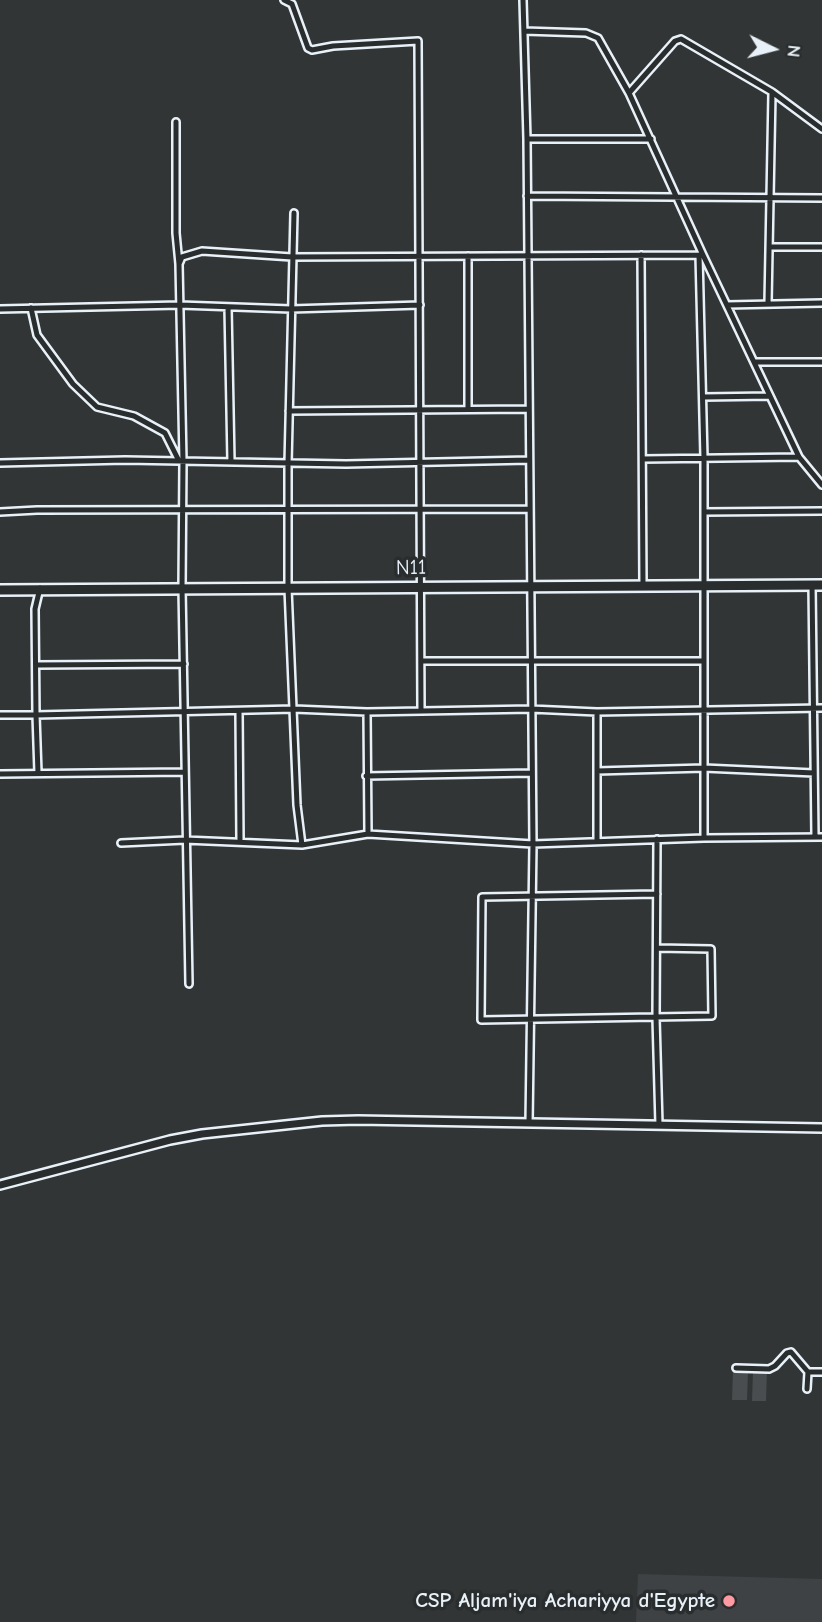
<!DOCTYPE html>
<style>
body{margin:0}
#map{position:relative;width:822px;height:1622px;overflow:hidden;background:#323536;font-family:"Comic Neue",sans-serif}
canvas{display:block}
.north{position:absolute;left:738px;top:14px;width:70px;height:70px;-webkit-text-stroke:5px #2a2d2e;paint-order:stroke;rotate:96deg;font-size:19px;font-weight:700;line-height:28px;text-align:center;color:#e8f1f8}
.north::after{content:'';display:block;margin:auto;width:24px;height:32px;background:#e8f1f8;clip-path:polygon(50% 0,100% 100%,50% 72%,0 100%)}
</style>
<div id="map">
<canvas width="822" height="1622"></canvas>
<div class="north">N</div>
</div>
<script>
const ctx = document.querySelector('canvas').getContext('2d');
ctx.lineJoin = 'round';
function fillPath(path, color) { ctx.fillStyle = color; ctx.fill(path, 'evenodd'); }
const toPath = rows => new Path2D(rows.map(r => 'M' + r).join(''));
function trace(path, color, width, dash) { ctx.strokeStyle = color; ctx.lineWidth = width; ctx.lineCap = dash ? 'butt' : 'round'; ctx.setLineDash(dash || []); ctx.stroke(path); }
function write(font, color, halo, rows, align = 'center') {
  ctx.font = font + ' "Comic Neue",sans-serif'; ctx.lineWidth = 7; ctx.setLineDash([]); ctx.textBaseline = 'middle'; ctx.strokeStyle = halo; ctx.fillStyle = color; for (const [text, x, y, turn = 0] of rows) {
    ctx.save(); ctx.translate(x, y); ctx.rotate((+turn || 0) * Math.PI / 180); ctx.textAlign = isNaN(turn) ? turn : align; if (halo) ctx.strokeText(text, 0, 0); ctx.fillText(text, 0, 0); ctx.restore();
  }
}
fillPath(toPath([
 [638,1574,822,1579,822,1622,636,1622]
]), '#3f4244');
fillPath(toPath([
 [733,1370,748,1371,747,1400,732,1400],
 [753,1371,767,1371,766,1401,752,1401]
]), '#494d4f');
const minor = toPath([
 [284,0,292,4,308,48,312,50,333,46,418,41,421,711],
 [523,0,527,139,533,844,529,1123],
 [524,31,586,33,598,38,629,93,703,255,799,457,822,485],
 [629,93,675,41,681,39,772,92,822,129],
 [176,122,176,233,179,264,183,461,182,588,189,984],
 [527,139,651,139],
 [527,196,822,198],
 [294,213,288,464,288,588,297,805,302,845],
 [770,247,822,247],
 [641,255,643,585],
 [699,255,704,458,704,838],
 [468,256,468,409],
 [179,264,182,257,202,251,292,257,700,255],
 [768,303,772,93],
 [727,305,822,303],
 [228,307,231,462],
 [31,308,37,335,73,384,97,407,134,416,165,433,179,461],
 [0,309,180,305,291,309,420,305],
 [754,362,822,362],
 [704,397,770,396],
 [289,411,529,409],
 [643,459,799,457],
 [0,463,125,460,346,464,529,460],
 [0,512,37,510,529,509],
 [704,512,822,511],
 [812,585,815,837],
 [421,661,704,661],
 [36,665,184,664],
 [239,711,240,841],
 [367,712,368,834],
 [597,712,597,841],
 [0,715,36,715,35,609,40,588],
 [597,771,704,768,814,773],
 [38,773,36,715,294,709,367,712,531,709,597,712,822,708],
 [0,774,185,772],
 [366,776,531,773],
 [657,839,656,1018,659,1125],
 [121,843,185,840,302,845,368,834,533,844,704,838,822,837],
 [657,948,711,949,712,1016,481,1020,482,897,657,894],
 [736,1368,769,1369,775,1366,787,1353,791,1352,808,1372,822,1372],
 [807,1389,808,1372]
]);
const tertiary = toPath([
 [0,1185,170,1140,202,1134,322,1121,358,1120,822,1128]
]);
const primary = toPath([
 [0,590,822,585]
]);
trace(minor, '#e8f1f8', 10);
trace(tertiary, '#e8f1f8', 12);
trace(primary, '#e8f1f8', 14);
trace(minor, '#2a2d2e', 5);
trace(tertiary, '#2a2d2e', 7);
trace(primary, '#2a2d2e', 9);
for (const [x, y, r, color] of [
 [729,1601,7,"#ff9aa2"]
]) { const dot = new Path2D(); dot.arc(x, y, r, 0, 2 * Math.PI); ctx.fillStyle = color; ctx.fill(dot); trace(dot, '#2a2d2e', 2.5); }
write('21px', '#e8f1f8', '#2a2d2e', [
 ["N11",411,568,-1]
]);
write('bold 21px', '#e8f1f8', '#2a2d2e', [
 ["CSP Aljam'iya Achariyya d'Egypte",715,1601]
], 'right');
</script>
